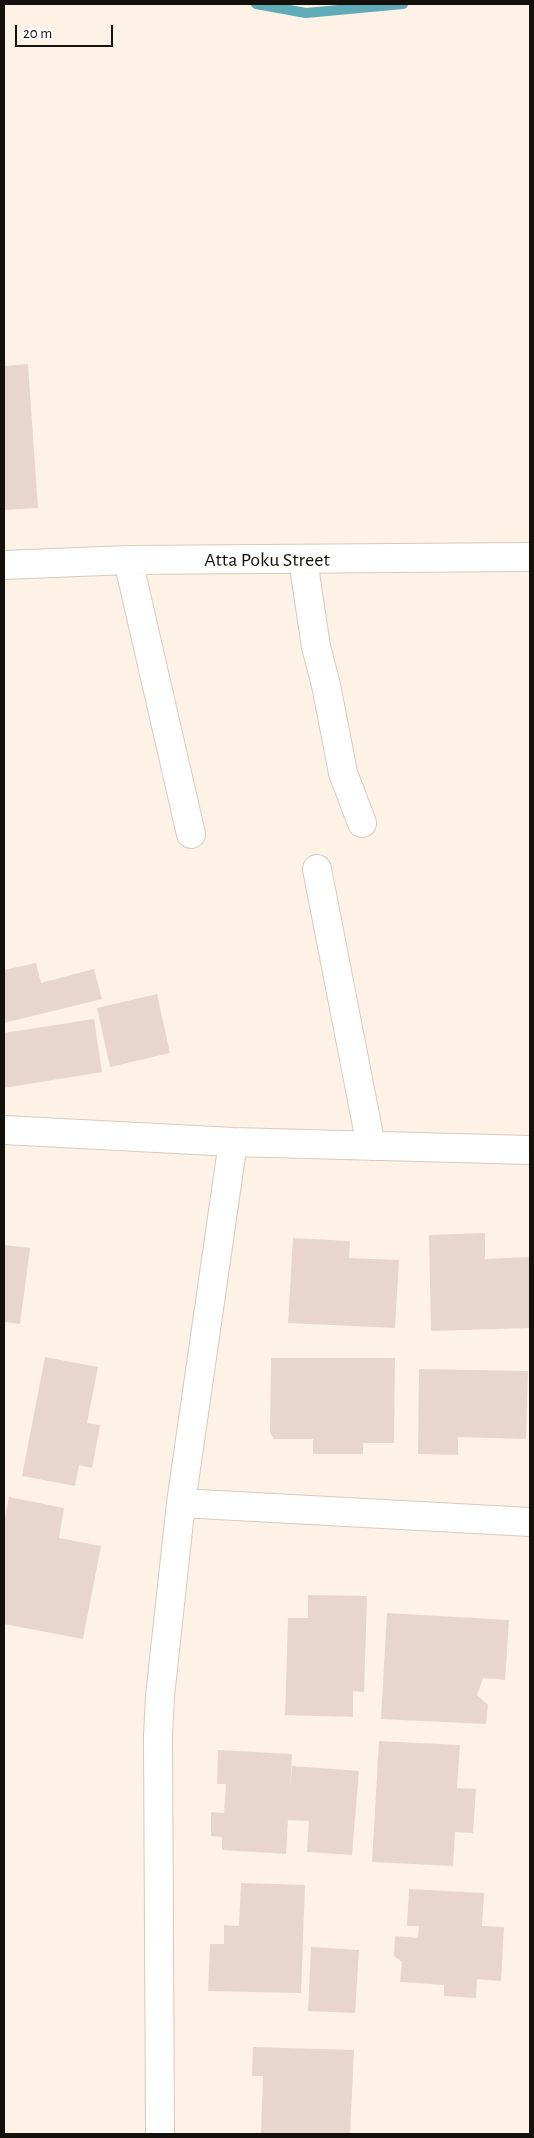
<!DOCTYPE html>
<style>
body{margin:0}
#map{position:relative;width:534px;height:2138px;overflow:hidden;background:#fef2e7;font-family:"Alegreya Sans",sans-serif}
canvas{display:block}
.frame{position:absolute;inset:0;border:5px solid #14100b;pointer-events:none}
.scale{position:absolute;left:15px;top:25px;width:98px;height:22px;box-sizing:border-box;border:2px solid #14100b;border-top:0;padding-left:6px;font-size:15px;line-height:18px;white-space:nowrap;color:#14100b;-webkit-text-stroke:4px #fff;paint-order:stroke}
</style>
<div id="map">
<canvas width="534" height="2138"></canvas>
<div class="frame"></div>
<div class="scale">20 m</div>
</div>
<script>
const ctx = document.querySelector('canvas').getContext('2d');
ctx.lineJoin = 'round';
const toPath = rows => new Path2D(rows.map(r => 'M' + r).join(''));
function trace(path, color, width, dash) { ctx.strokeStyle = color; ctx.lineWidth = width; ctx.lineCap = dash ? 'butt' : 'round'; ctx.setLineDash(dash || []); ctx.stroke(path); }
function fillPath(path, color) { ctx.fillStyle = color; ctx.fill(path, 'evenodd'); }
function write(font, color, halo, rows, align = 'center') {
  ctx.font = font + ' "Alegreya Sans",sans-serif'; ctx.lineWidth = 4; ctx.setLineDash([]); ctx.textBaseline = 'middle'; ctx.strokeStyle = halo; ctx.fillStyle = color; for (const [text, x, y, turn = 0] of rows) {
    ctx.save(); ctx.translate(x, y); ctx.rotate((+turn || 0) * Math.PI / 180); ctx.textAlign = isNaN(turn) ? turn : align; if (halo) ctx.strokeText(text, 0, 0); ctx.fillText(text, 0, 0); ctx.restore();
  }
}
trace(toPath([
 [256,4,306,13,403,4]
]), '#60acb6', 10);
fillPath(toPath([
 [28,364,38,508,4,510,4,366],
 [36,963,41,983,94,969,102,999,4,1023,4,970],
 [157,994,170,1053,110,1067,97,1008],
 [94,1019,102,1072,4,1088,4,1033],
 [485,1233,485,1259,530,1257,530,1328,431,1331,429,1235],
 [293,1238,350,1241,349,1258,399,1260,395,1328,288,1323],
 [4,1245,30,1248,20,1324,4,1322],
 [45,1357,98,1367,87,1423,100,1425,92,1468,79,1465,75,1486,22,1476],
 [271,1358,395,1358,394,1443,363,1443,363,1454,313,1454,313,1439,274,1439,270,1432],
 [419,1369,528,1371,526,1439,458,1437,458,1455,418,1454],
 [9,1497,64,1508,59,1538,101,1546,83,1639,4,1624,4,1522],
 [308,1595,367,1596,364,1692,353,1691,353,1717,285,1715,288,1618,308,1618],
 [387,1613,509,1620,505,1680,483,1678,477,1695,488,1705,486,1724,381,1719],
 [379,1741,460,1745,457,1788,476,1789,473,1833,455,1832,453,1866,372,1862],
 [218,1750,292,1754,290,1790,292,1766,359,1771,352,1855,307,1852,309,1821,288,1820,286,1854,222,1850,222,1837,211,1836,211,1812,224,1813,226,1784,217,1784],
 [241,1883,305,1885,301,1993,208,1991,210,1944,224,1944,224,1925,239,1926],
 [409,1889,484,1893,482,1926,504,1927,501,1981,477,1979,476,1998,444,1996,444,1985,400,1982,402,1962,394,1956,395,1936,418,1938,419,1926,407,1926],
 [311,1947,359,1950,355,2013,308,2011],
 [253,2047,354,2050,350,2134,261,2134,263,2076,252,2076]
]), '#e8d6cd');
const minor = toPath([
 [128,560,191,834],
 [303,560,316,647,326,685,343,773,362,823],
 [4,565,128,560,530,557],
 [317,869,371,1146],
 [4,1130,233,1142,530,1150],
 [181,1503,530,1522],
 [160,2134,158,1736,160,1696,181,1503,233,1142]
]);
trace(minor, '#d7c9bc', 30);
trace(minor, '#fff', 28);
write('20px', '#14100b', '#fff', [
 ["Atta Poku Street",267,560]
]);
</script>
